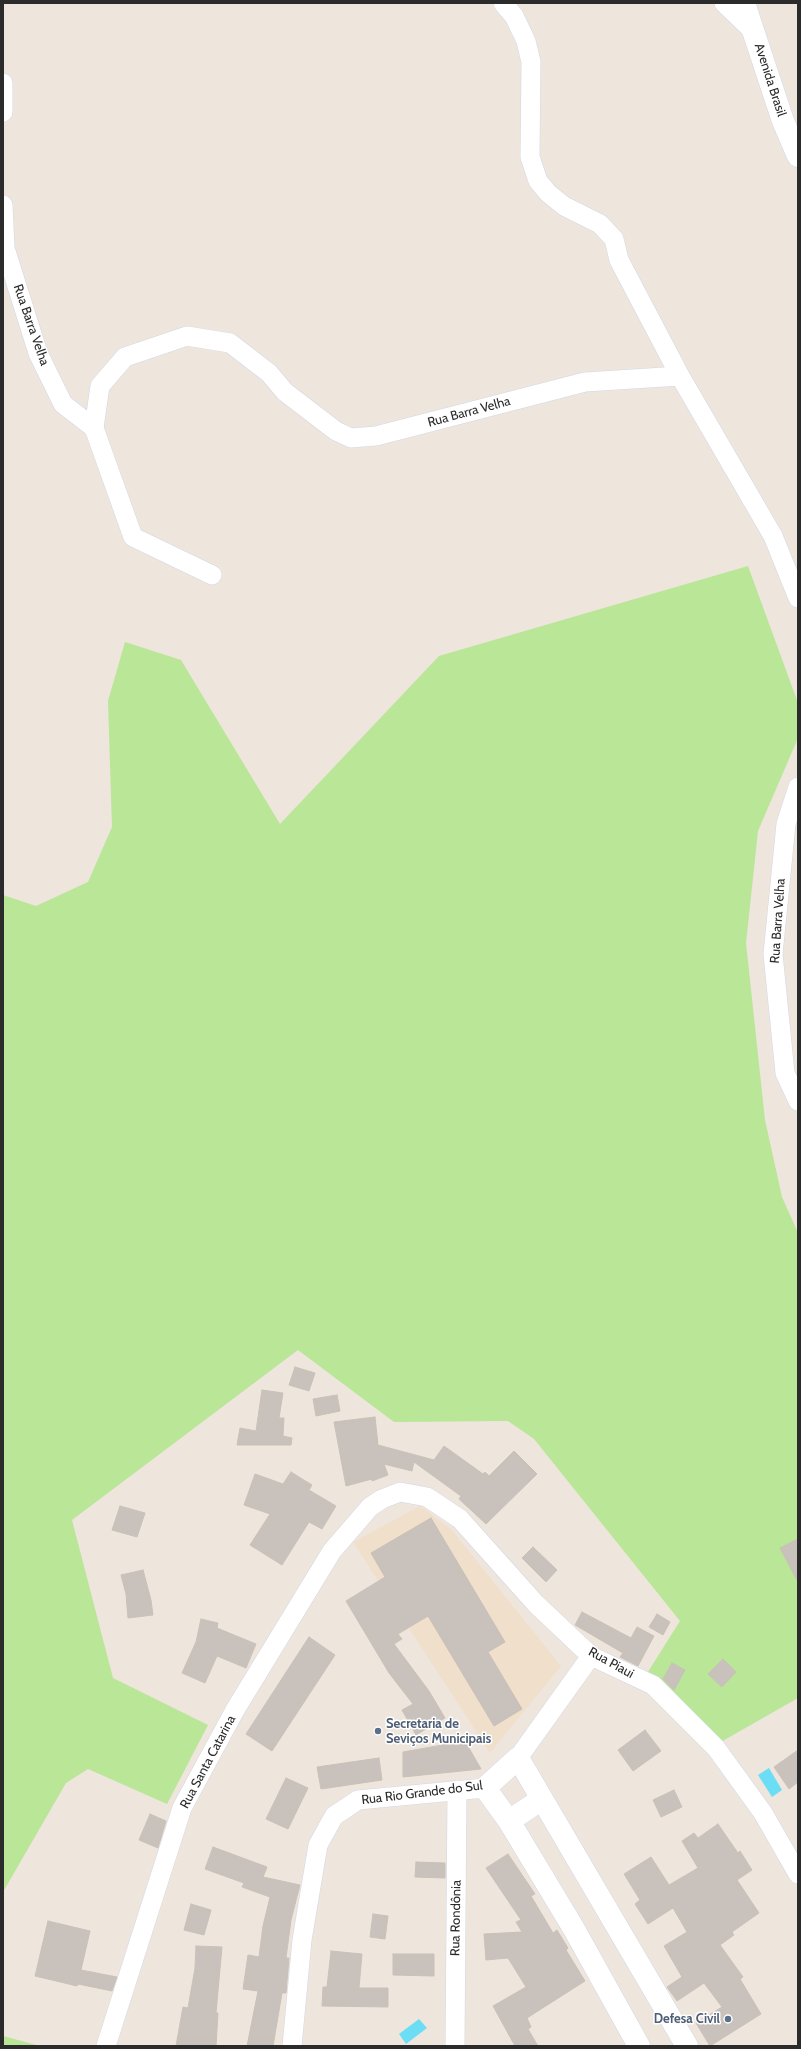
<!DOCTYPE html>
<meta charset="utf-8">
<style>
body{margin:0}
#map{position:relative;width:801px;height:2049px;overflow:hidden;background:#eee5dd;font-family:Cabin,sans-serif}
canvas{display:block}
.frame{position:absolute;inset:0;border:4px solid #2b2b2b;pointer-events:none}
</style>
<div id="map">
<canvas width="801" height="2049"></canvas>
<div class="frame"></div>
</div>
<script>
const ctx = document.querySelector('canvas').getContext('2d');
ctx.lineJoin = 'round';
function fillPath(path, color) { ctx.fillStyle = color; ctx.fill(path, 'evenodd'); }
const toPath = rows => new Path2D(rows.map(r => 'M' + r).join(''));
function trace(path, color, width, dash) { ctx.strokeStyle = color; ctx.lineWidth = width; ctx.lineCap = dash ? 'butt' : 'round'; ctx.setLineDash(dash || []); ctx.stroke(path); }
function write(font, color, halo, rows, align = 'center') {
  ctx.font = font + ' Cabin,sans-serif'; ctx.lineWidth = 3; ctx.setLineDash([]); ctx.textBaseline = 'middle'; ctx.strokeStyle = halo; ctx.fillStyle = color; for (const [text, x, y, turn = 0] of rows) {
    ctx.save(); ctx.translate(x, y); ctx.rotate((+turn || 0) * Math.PI / 180); ctx.textAlign = isNaN(turn) ? turn : align; if (halo) ctx.strokeText(text, 0, 0); ctx.fillText(text, 0, 0); ctx.restore();
  }
}
fillPath(toPath([
 [420,1506,451,1529,561,1666,490,1753,353,1542]
]), '#f0e0cb');
fillPath(toPath([
 [748,566,798,703,798,738,758,831,746,943,765,1120,782,1197,798,1233,798,1698,719,1743,646,1675,680,1621,534,1439,508,1421,394,1422,298,1350,72,1520,113,1678,208,1725,167,1804,88,1769,66,1783,3,1892,3,895,36,906,88,882,112,827,108,701,125,642,181,660,280,824,439,656],
 [3,2036,40,2046,3,2046]
]), '#b9e697');
fillPath(toPath([
 [769,1768,782,1790,772,1797,758,1775],
 [419,2019,427,2028,406,2044,399,2034]
]), '#6bddf4');
const building = toPath([
 [295,1367,315,1373,309,1391,289,1385,295,1367],
 [262,1390,283,1393,279,1418,284,1418,283,1436,292,1438,291,1445,237,1445,240,1428,256,1431,262,1390],
 [337,1395,340,1411,316,1416,313,1399,337,1395],
 [375,1417,378,1445,434,1460,444,1446,483,1474,485,1472,489,1476,514,1451,537,1474,486,1524,459,1499,461,1496,414,1462,412,1471,384,1464,388,1475,372,1481,372,1479,346,1486,334,1422,375,1417],
 [291,1472,312,1485,309,1490,336,1506,322,1529,309,1522,282,1565,250,1545,270,1514,244,1505,255,1474,283,1484,291,1472],
 [120,1506,145,1513,137,1537,112,1530,120,1506],
 [431,1518,505,1642,488,1652,522,1709,494,1726,428,1616,398,1634,402,1639,394,1644,429,1691,445,1718,416,1735,402,1710,413,1704,389,1673,346,1601,385,1577,371,1553,431,1518],
 [798,1539,798,1582,780,1548,798,1539],
 [533,1547,557,1570,546,1582,522,1558,533,1547],
 [143,1570,151,1600,153,1615,128,1618,126,1594,121,1575,143,1570],
 [582,1612,631,1638,637,1627,654,1636,638,1666,620,1657,623,1653,575,1625,582,1612],
 [657,1614,670,1622,663,1635,649,1627,657,1614],
 [201,1619,218,1623,217,1628,256,1644,246,1668,217,1656,205,1683,182,1673,196,1642,201,1619],
 [309,1637,335,1655,272,1751,246,1734,309,1637],
 [723,1659,736,1672,722,1687,708,1674,723,1659],
 [672,1663,685,1670,674,1690,663,1679,672,1663],
 [645,1730,661,1751,633,1771,618,1750,645,1730],
 [465,1741,481,1769,403,1777,403,1752,465,1741],
 [798,1750,798,1782,789,1789,774,1767,798,1750],
 [379,1758,382,1780,321,1789,317,1767,379,1758],
 [286,1778,308,1788,288,1829,266,1819,286,1778],
 [674,1790,682,1807,661,1817,653,1800,674,1790],
 [150,1814,166,1821,158,1848,139,1840,150,1814],
 [718,1824,738,1853,740,1851,752,1870,737,1880,759,1913,732,1932,734,1935,720,1945,743,1977,740,1979,761,2014,710,2046,696,2023,722,2007,704,1983,677,2001,667,1987,682,1977,664,1946,687,1932,673,1908,648,1924,635,1904,640,1900,624,1874,651,1857,669,1885,698,1868,682,1841,694,1833,698,1838,718,1824],
 [213,1847,267,1867,263,1877,300,1885,291,1920,286,1958,289,1958,286,1993,282,1993,273,2046,247,2046,258,1991,243,1989,248,1955,259,1957,263,1926,270,1897,242,1887,244,1883,205,1869,213,1847],
 [508,1854,535,1894,531,1896,553,1933,557,1930,568,1948,566,1950,585,1981,527,2018,531,2027,528,2029,538,2046,515,2046,493,2006,526,1987,508,1958,486,1960,484,1934,522,1932,516,1922,521,1920,486,1868,508,1854],
 [416,1862,445,1863,445,1878,415,1877,416,1862],
 [191,1904,211,1910,204,1935,184,1930,191,1904],
 [373,1914,388,1916,385,1939,370,1937,373,1914],
 [48,1921,90,1931,81,1970,117,1977,112,1991,78,1984,77,1986,35,1976,48,1921],
 [196,1946,222,1947,216,2013,218,2013,216,2046,176,2046,183,2007,188,2008,195,1968,196,1946],
 [331,1951,362,1954,359,1988,388,1988,388,2007,322,2006,323,1987,327,1987,331,1951],
 [393,1954,434,1954,434,1976,393,1975,393,1954]
]);
fillPath(building, '#c9c2bc');
trace(building, '#c9c1b6', 1);
const minor = toPath([
 [503,3,514,16,526,41,531,62,530,157,538,181,548,193,564,206,600,224,614,239,619,260,680,376],
 [724,3,755,33],
 [3,83,3,112],
 [3,205,5,248,38,353,63,404,94,428],
 [212,575,133,537,94,428,100,386,125,357,187,336,230,343,269,373,285,392,336,431,351,438,376,436,585,382,680,376,773,536,798,598],
 [798,787,786,824,773,954,785,1073,798,1101],
 [518,1758,591,1656],
 [106,2046,182,1808,235,1710,332,1551,370,1507,382,1499,400,1492,427,1497,460,1519,536,1604,591,1656,653,1685,716,1748,763,1813,798,1874],
 [292,2046,302,1940,318,1845,334,1816,358,1800,485,1788],
 [455,2046,457,1790]
]);
const tertiary = toPath([
 [509,1821,542,1799],
 [639,2046,574,1929,509,1821,485,1788,518,1758,687,2046]
]);
const secondary = toPath([
 [744,3,783,121,798,156]
]);
trace(minor, '#d2d7e4', 20);
trace(tertiary, '#d2d7e4', 23);
trace(secondary, '#d2d7e4', 23);
trace(minor, '#fff', 19);
trace(tertiary, '#fff', 22);
trace(secondary, '#fff', 22);
for (const [x, y, r, color] of [
 [378,1731,4,"#5c6f8a"],
 [728,2019,4,"#5c6f8a"]
]) { const dot = new Path2D(); dot.arc(x, y, r, 0, 2 * Math.PI); ctx.fillStyle = color; ctx.fill(dot); trace(dot, '#fff', 1.5); }
write('13px', '#2b2b2b', '#fff', [
 ["Avenida Brasil",770,80,72],
 ["Rua Barra Velha",31,325,71],
 ["Rua Barra Velha",469,412,-15],
 ["Rua Barra Velha",778,921,-86],
 ["Rua Piaui",611,1663,29],
 ["Rua Santa Catarina",208,1762,-62],
 ["Rua Rio Grande do Sul",422,1793,-7],
 ["Rua Rondônia",456,1918,-89]
]);
write('bold 13px', '#4e5e75', '#fff', [
 ["Secretaria de",386,1724],
 ["Seviços Municipais",386,1739],
 ["Defesa Civil",720,2019,"right"]
], 'left');
</script>
